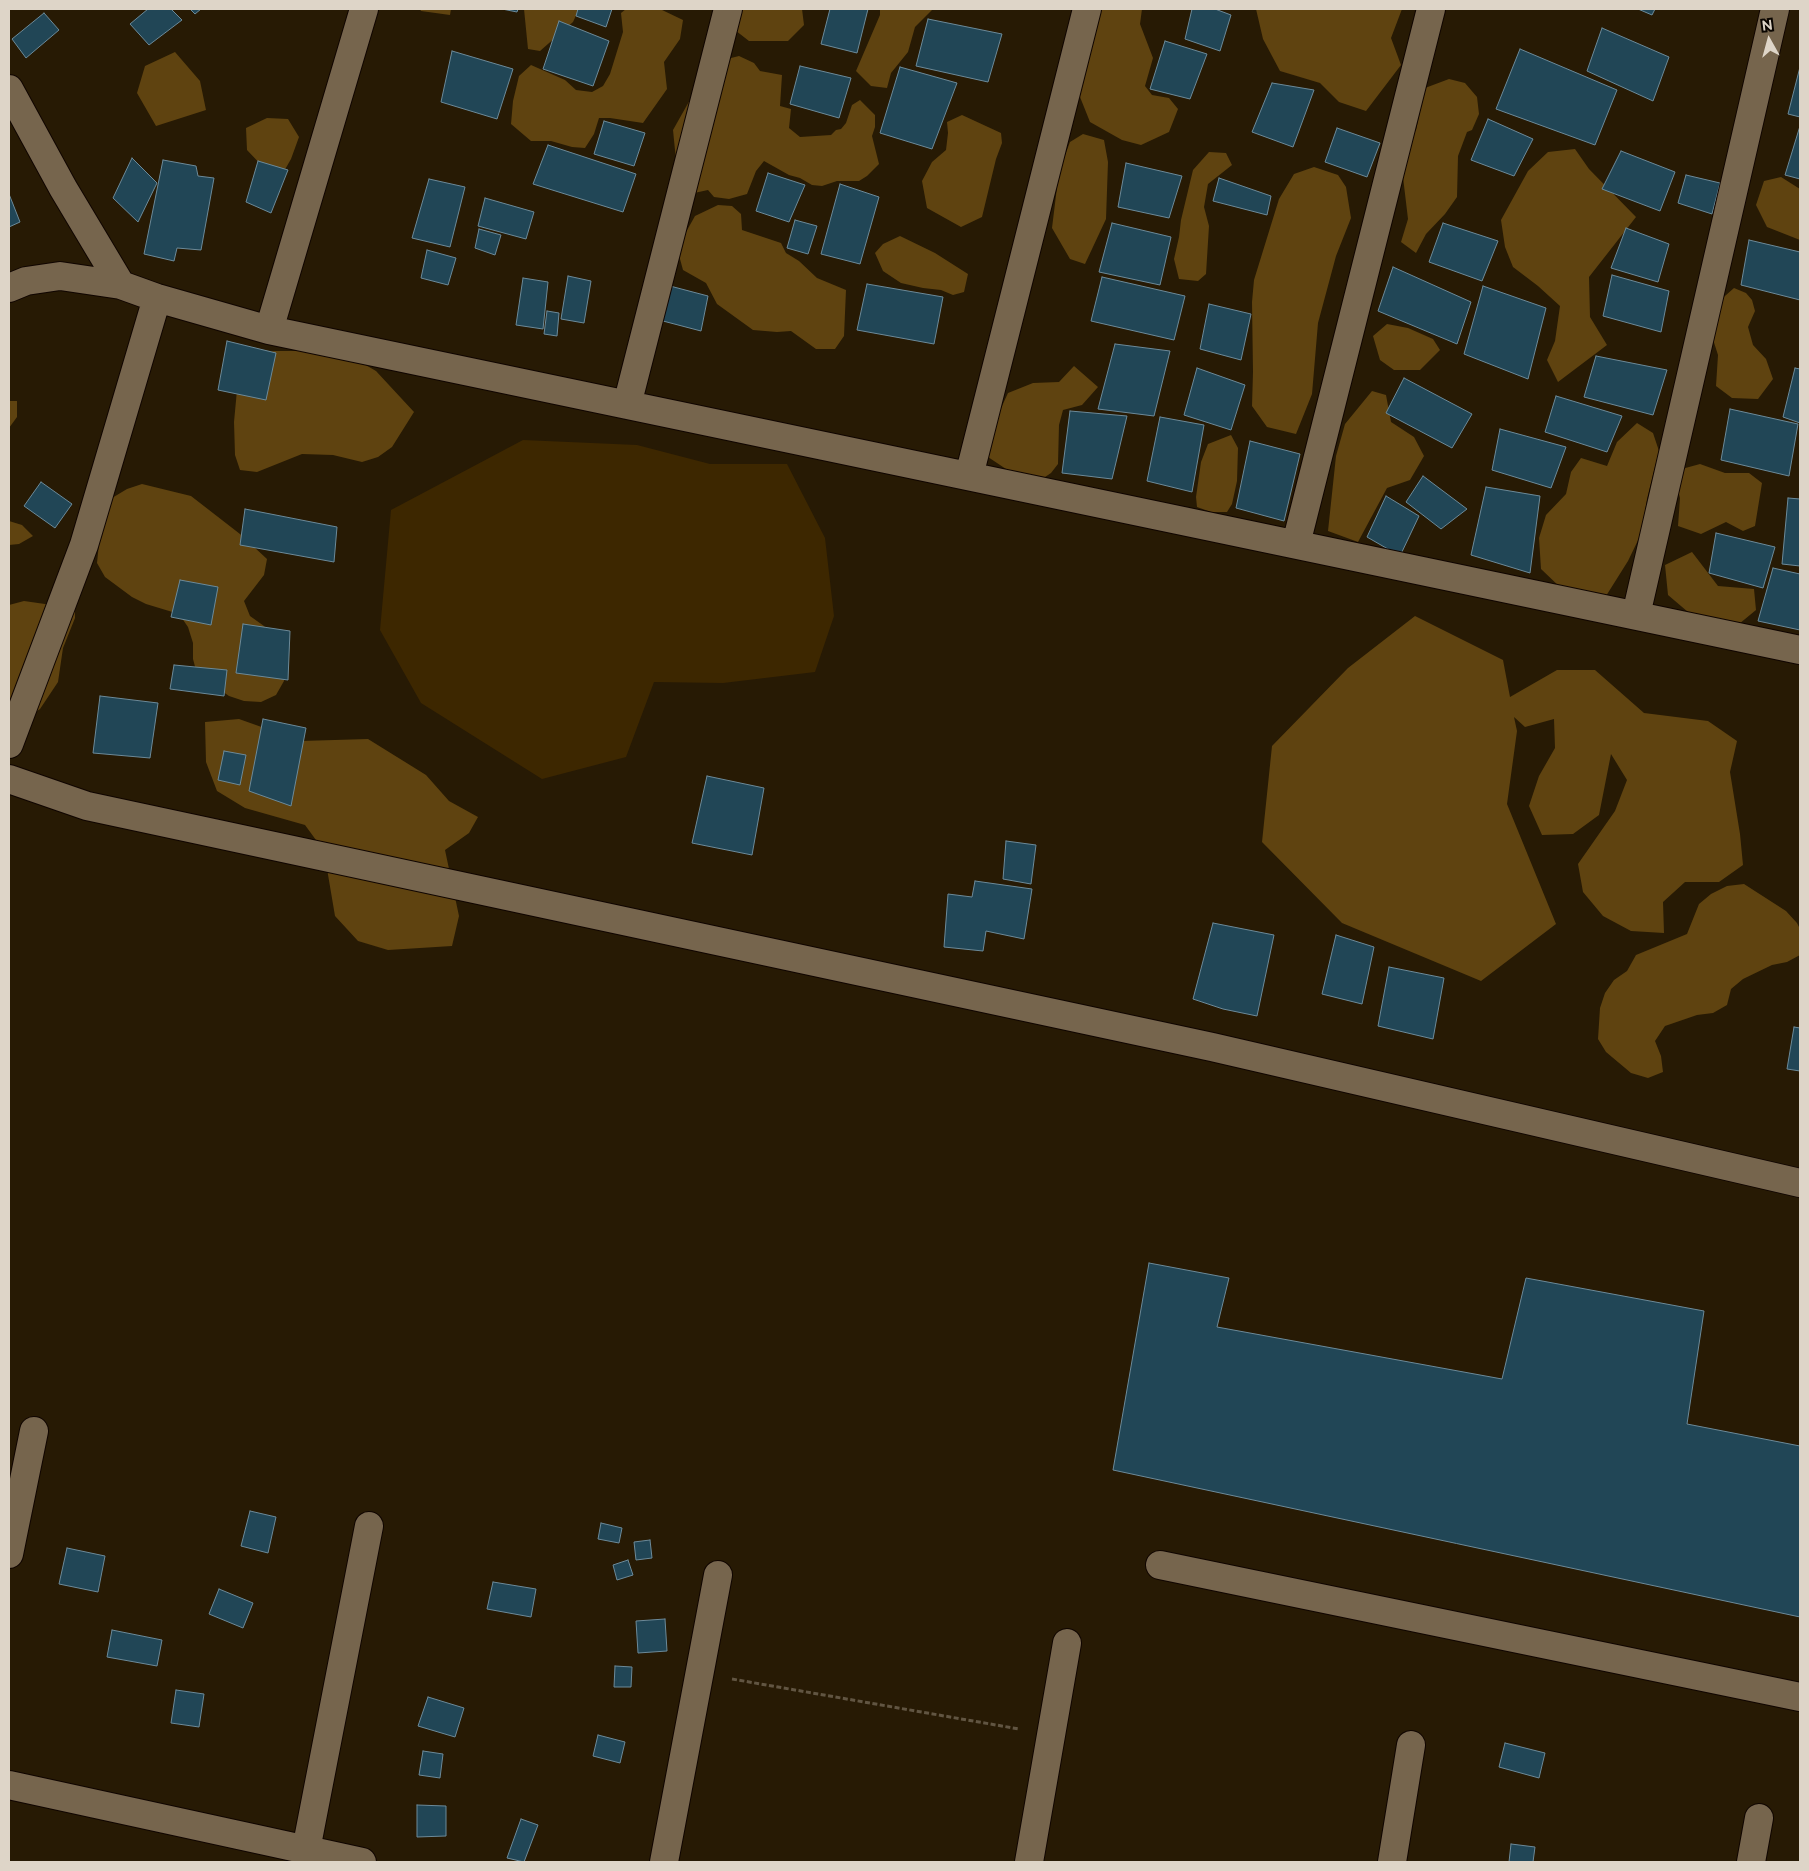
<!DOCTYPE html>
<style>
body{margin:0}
#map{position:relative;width:1809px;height:1871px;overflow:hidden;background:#271a04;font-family:Raleway,sans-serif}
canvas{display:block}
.frame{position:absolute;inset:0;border:10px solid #ded5c8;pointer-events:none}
.north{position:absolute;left:1744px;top:15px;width:50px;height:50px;-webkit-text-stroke:4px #0b0601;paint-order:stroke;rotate:353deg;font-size:14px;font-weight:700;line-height:20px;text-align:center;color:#ded5c8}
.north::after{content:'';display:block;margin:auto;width:18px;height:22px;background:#ded5c8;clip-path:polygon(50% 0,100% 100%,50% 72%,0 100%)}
</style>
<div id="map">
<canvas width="1809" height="1871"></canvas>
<div class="frame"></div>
<div class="north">N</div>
</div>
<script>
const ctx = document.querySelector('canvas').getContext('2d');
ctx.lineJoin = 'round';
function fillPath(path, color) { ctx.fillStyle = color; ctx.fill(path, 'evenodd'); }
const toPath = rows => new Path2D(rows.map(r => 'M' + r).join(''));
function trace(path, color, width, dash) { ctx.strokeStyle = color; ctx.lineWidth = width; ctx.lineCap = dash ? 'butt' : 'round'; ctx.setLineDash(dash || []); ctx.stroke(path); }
fillPath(toPath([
 [523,440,637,445,710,464,787,464,825,538,834,616,815,672,723,683,654,682,626,757,542,779,421,703,380,630,391,510]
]), '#3d2700');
fillPath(toPath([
 [420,9,451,9,450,15,421,11],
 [524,9,579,9,573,22,540,51,528,49],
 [626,9,660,9,683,20,680,39,664,62,667,89,643,123,610,118,599,118,594,134,585,148,572,147,551,141,531,141,511,124,513,101,519,76,531,65,565,80,576,90,592,92,603,86,610,74,623,32,621,13],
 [737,9,802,9,804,25,788,41,749,41,731,27],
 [880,9,933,9,915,27,908,52,891,73,887,88,871,86,856,71,880,15],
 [1094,9,1142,9,1140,24,1153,58,1145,86,1152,95,1169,98,1178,109,1169,132,1141,145,1122,140,1090,122,1080,97,1078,69],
 [1256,9,1402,9,1391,38,1401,65,1366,111,1339,102,1320,83,1280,71,1263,39],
 [175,52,200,81,206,110,156,126,137,93,145,66],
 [739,56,754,63,760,71,782,75,780,106,791,109,789,128,800,137,831,135,836,130,841,129,846,123,852,105,860,100,875,115,875,127,872,136,879,164,867,176,859,181,837,181,822,186,812,185,800,178,789,175,764,161,756,171,747,194,729,199,714,197,708,190,685,195,677,170,673,130,700,82,723,60],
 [1449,79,1465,83,1477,97,1479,114,1472,130,1467,132,1458,156,1457,197,1445,214,1426,234,1416,253,1401,242,1408,219,1400,152,1416,130,1425,88],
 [962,115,1001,133,1002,143,996,159,982,217,961,227,927,208,922,181,932,162,946,150,948,133,947,122],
 [267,118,288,119,299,137,291,159,283,173,265,169,247,150,246,128],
 [1083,134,1104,140,1108,162,1106,219,1085,264,1070,259,1052,228,1059,171,1070,142],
 [1575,149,1589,169,1636,217,1589,277,1590,317,1607,345,1558,382,1547,360,1555,341,1560,306,1538,286,1513,267,1505,247,1501,220,1528,171,1548,152],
 [1209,152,1226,153,1232,165,1208,184,1204,207,1209,226,1206,274,1198,281,1179,279,1174,259,1179,237,1181,220,1193,170],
 [1314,167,1338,175,1346,187,1351,218,1336,256,1318,323,1312,394,1296,434,1267,427,1252,406,1253,372,1252,302,1254,280,1279,199,1294,174],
 [1781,177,1800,189,1800,240,1767,227,1756,205,1764,181],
 [718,205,732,206,741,214,742,230,781,243,786,253,799,261,817,278,846,290,844,336,835,349,816,349,791,331,777,332,753,330,717,304,706,283,683,270,677,248,695,216],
 [900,236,935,253,968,274,964,292,953,295,941,290,923,288,901,283,883,271,875,253,883,244],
 [1734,288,1746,293,1752,300,1755,311,1748,327,1753,345,1766,359,1773,379,1758,399,1732,398,1716,386,1718,355,1710,330,1717,303],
 [1387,324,1408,328,1433,339,1440,350,1420,370,1394,370,1380,360,1373,336],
 [274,351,310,351,352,357,376,371,414,412,392,447,378,457,362,462,333,455,302,454,257,472,240,470,235,455,234,422,237,390,255,356],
 [1074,366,1098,387,1082,405,1063,410,1059,425,1058,464,1051,473,1042,479,1027,483,988,457,996,419,1008,393,1033,383,1059,382],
 [1372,391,1386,395,1391,422,1414,437,1424,456,1410,480,1387,488,1358,542,1328,531,1336,456,1345,424],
 [9,401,17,401,17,417,9,428],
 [1637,423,1653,433,1659,451,1647,499,1642,532,1628,561,1606,596,1562,589,1541,569,1539,538,1546,515,1566,494,1571,472,1581,458,1607,466,1617,442],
 [1231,435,1238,448,1237,481,1232,504,1227,512,1211,512,1197,507,1196,497,1201,462,1208,444],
 [1700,464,1725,473,1749,473,1762,483,1755,526,1743,531,1726,522,1701,534,1678,526,1680,498,1678,490,1678,470],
 [142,484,191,496,240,534,267,559,264,575,244,601,250,616,264,626,274,638,281,654,284,681,276,695,261,702,244,701,229,696,197,674,193,659,193,643,188,627,179,614,146,604,132,597,105,577,97,563,102,514,112,498,127,489],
 [9,521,22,525,33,536,19,544,9,545],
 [1692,552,1718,586,1754,589,1756,610,1739,624,1709,621,1688,612,1668,595,1665,565],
 [24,601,59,606,75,603,75,618,63,648,58,682,40,709,27,718,9,716,9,605],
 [1415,616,1503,660,1510,697,1557,670,1595,670,1644,713,1708,721,1737,741,1730,772,1740,834,1743,865,1719,882,1685,882,1663,902,1664,933,1631,931,1603,916,1583,892,1578,864,1615,811,1627,780,1611,754,1599,815,1573,834,1542,835,1529,806,1539,776,1555,748,1554,719,1525,727,1514,717,1517,731,1507,804,1556,924,1481,981,1342,923,1262,842,1272,746,1348,668],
 [239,719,301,741,368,739,426,775,449,801,478,817,469,833,445,850,459,916,452,946,388,950,358,941,335,916,324,851,305,825,245,808,217,791,206,762,205,722],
 [1744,884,1786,911,1797,923,1800,929,1800,955,1787,962,1772,965,1743,979,1731,989,1727,1005,1713,1013,1697,1015,1665,1026,1655,1041,1661,1056,1663,1072,1648,1078,1631,1073,1606,1052,1598,1039,1600,1008,1605,993,1614,980,1627,971,1636,955,1687,934,1699,904,1711,894,1727,886]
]), '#5f4310');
const building = toPath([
 [148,9,171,9,182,20,149,45,130,24,148,9],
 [190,9,201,9,195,14,190,9],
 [502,9,518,9,517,12,502,9],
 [578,9,612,9,606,27,576,16,578,9],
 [830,9,868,9,857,53,821,44,830,9],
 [1192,9,1215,9,1231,15,1220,51,1185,39,1192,9],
 [1638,9,1655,9,1652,15,1638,9],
 [44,13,59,30,26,58,12,39,44,13],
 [928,19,1002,34,988,82,916,66,928,19],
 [559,21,609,41,593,86,543,69,559,21],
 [1602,28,1669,57,1653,101,1587,71,1602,28],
 [1165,41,1207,54,1190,99,1150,89,1165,41],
 [1520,49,1617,90,1595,145,1496,109,1520,49],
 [452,51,513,69,497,119,441,102,452,51],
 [800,66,851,78,839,118,790,104,800,66],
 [900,67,957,83,932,149,880,133,900,67],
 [1800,67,1800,117,1788,114,1800,67],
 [1272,83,1314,90,1293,147,1252,132,1272,83],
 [1488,119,1533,139,1514,176,1471,160,1488,119],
 [604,121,645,133,634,166,594,154,604,121],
 [1800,126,1800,179,1785,175,1800,126],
 [1337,128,1380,143,1367,177,1325,162,1337,128],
 [548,145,636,174,623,212,533,184,548,145],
 [1621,151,1675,172,1660,211,1602,189,1621,151],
 [132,158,157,183,138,222,113,198,132,158],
 [163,160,196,166,198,176,214,178,201,250,177,248,174,261,144,254,163,160],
 [258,161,288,170,271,213,246,202,258,161],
 [1126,163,1182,176,1169,218,1118,207,1126,163],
 [768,173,805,185,789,222,756,211,768,173],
 [1686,175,1720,183,1712,214,1678,203,1686,175],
 [1219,178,1271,196,1267,215,1213,201,1219,178],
 [429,179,465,187,450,247,412,238,429,179],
 [840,184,879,197,860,264,821,254,840,184],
 [9,194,20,222,9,227,9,194],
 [485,198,534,212,526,239,478,226,485,198],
 [795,220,817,226,808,254,787,248,795,220],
 [1112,223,1171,237,1160,285,1099,272,1112,223],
 [1443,223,1498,241,1482,281,1429,262,1443,223],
 [1626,228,1669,244,1658,282,1611,268,1626,228],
 [479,229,501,235,495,255,475,248,479,229],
 [1749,240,1800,252,1800,300,1741,285,1749,240],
 [427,250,456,258,448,285,421,278,427,250],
 [1393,267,1471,302,1457,344,1378,311,1393,267],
 [1612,275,1669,291,1661,332,1603,316,1612,275],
 [568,276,591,281,584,323,561,319,568,276],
 [1102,277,1185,296,1174,340,1091,321,1102,277],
 [523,278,548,282,543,329,516,325,523,278],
 [867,284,943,297,934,344,857,330,867,284],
 [670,286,708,296,701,331,663,321,670,286],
 [1483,286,1546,308,1528,379,1464,354,1483,286],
 [1209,304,1251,314,1241,360,1200,349,1209,304],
 [547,311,559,313,557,336,544,334,547,311],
 [227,341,276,353,266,400,218,390,227,341],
 [1115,344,1170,351,1154,416,1098,409,1115,344],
 [1596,356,1667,370,1653,415,1584,397,1596,356],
 [1197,368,1245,385,1231,430,1184,415,1197,368],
 [1795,368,1800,369,1800,423,1783,417,1795,368],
 [1404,378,1472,414,1452,448,1386,413,1404,378],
 [1556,396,1622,416,1607,452,1545,432,1556,396],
 [1730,409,1798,424,1789,476,1721,460,1730,409],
 [1070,411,1127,416,1112,479,1062,473,1070,411],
 [1160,417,1204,425,1192,492,1147,481,1160,417],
 [1500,429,1566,447,1551,488,1492,470,1500,429],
 [1250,441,1300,454,1284,521,1236,508,1250,441],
 [1423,476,1467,509,1441,529,1406,502,1423,476],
 [41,482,72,504,55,528,24,506,41,482],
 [1486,487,1540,496,1530,573,1471,555,1486,487],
 [1386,496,1419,516,1400,556,1367,537,1386,496],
 [1788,498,1800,499,1800,566,1782,564,1788,498],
 [245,509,337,527,334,562,240,545,245,509],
 [1716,533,1775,547,1763,588,1709,573,1716,533],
 [1773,568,1800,574,1800,630,1758,621,1773,568],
 [180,580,218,587,211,625,171,617,180,580],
 [243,624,290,631,288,680,236,673,243,624],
 [174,665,227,670,224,696,170,689,174,665],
 [100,696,158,703,150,758,93,753,100,696],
 [263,719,306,728,291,806,249,791,263,719],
 [224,751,246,755,240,785,218,780,224,751],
 [707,776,764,788,752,855,692,843,707,776],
 [1006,841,1036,845,1031,884,1003,879,1006,841],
 [975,881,1032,889,1024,939,986,931,983,951,944,947,948,894,972,897,975,881],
 [1213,923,1274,935,1257,1016,1223,1009,1193,999,1213,923],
 [1336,935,1374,947,1362,1004,1322,994,1336,935],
 [1389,967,1444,978,1433,1039,1378,1026,1389,967],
 [1794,1027,1800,1028,1800,1071,1787,1069,1794,1027],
 [1149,1263,1229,1278,1217,1327,1502,1379,1526,1278,1704,1311,1687,1424,1800,1446,1800,1617,1113,1470,1149,1263],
 [250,1511,276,1517,268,1553,241,1546,250,1511],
 [601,1523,622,1528,619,1543,598,1539,601,1523],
 [650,1540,652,1558,636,1560,634,1542,650,1540],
 [67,1548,105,1556,98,1592,59,1584,67,1548],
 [628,1560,633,1575,617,1580,613,1565,628,1560],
 [493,1582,536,1589,531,1617,487,1609,493,1582],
 [219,1589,253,1603,243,1628,209,1614,219,1589],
 [665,1619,667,1651,638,1653,636,1621,665,1619],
 [112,1630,162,1640,157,1666,107,1657,112,1630],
 [615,1666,632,1667,631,1687,614,1687,615,1666],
 [176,1690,204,1694,199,1727,171,1723,176,1690],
 [428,1697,464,1708,455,1737,418,1726,428,1697],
 [598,1735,625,1742,620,1763,593,1756,598,1735],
 [1505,1743,1545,1753,1539,1778,1499,1767,1505,1743],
 [423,1751,443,1754,440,1778,419,1775,423,1751],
 [417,1805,446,1806,446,1836,417,1837,417,1805],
 [521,1819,538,1825,524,1862,507,1858,521,1819],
 [1511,1844,1535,1847,1533,1862,1509,1862,1511,1844]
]);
fillPath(building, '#214656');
trace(building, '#6c8a99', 1);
const minor = toPath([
 [9,89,63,188,121,285],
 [9,288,26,281,60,276,121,285,157,298,269,330,1800,650],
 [269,330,364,9],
 [627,405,728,9],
 [969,476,1087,9],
 [1296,544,1431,9],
 [1636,615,1775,9],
 [9,744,84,545,157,298],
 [9,779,87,806,1212,1047,1800,1183],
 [9,1554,34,1431],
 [1160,1565,1800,1697],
 [9,1785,362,1862],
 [306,1850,369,1526],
 [664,1862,718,1575],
 [1029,1862,1067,1643],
 [1392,1862,1411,1745],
 [1751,1862,1759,1818]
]);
trace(minor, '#100500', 30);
trace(toPath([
 [732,1679,1019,1729]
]), '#615542', 3, [5, 2.5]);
trace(minor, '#76654d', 28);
</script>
